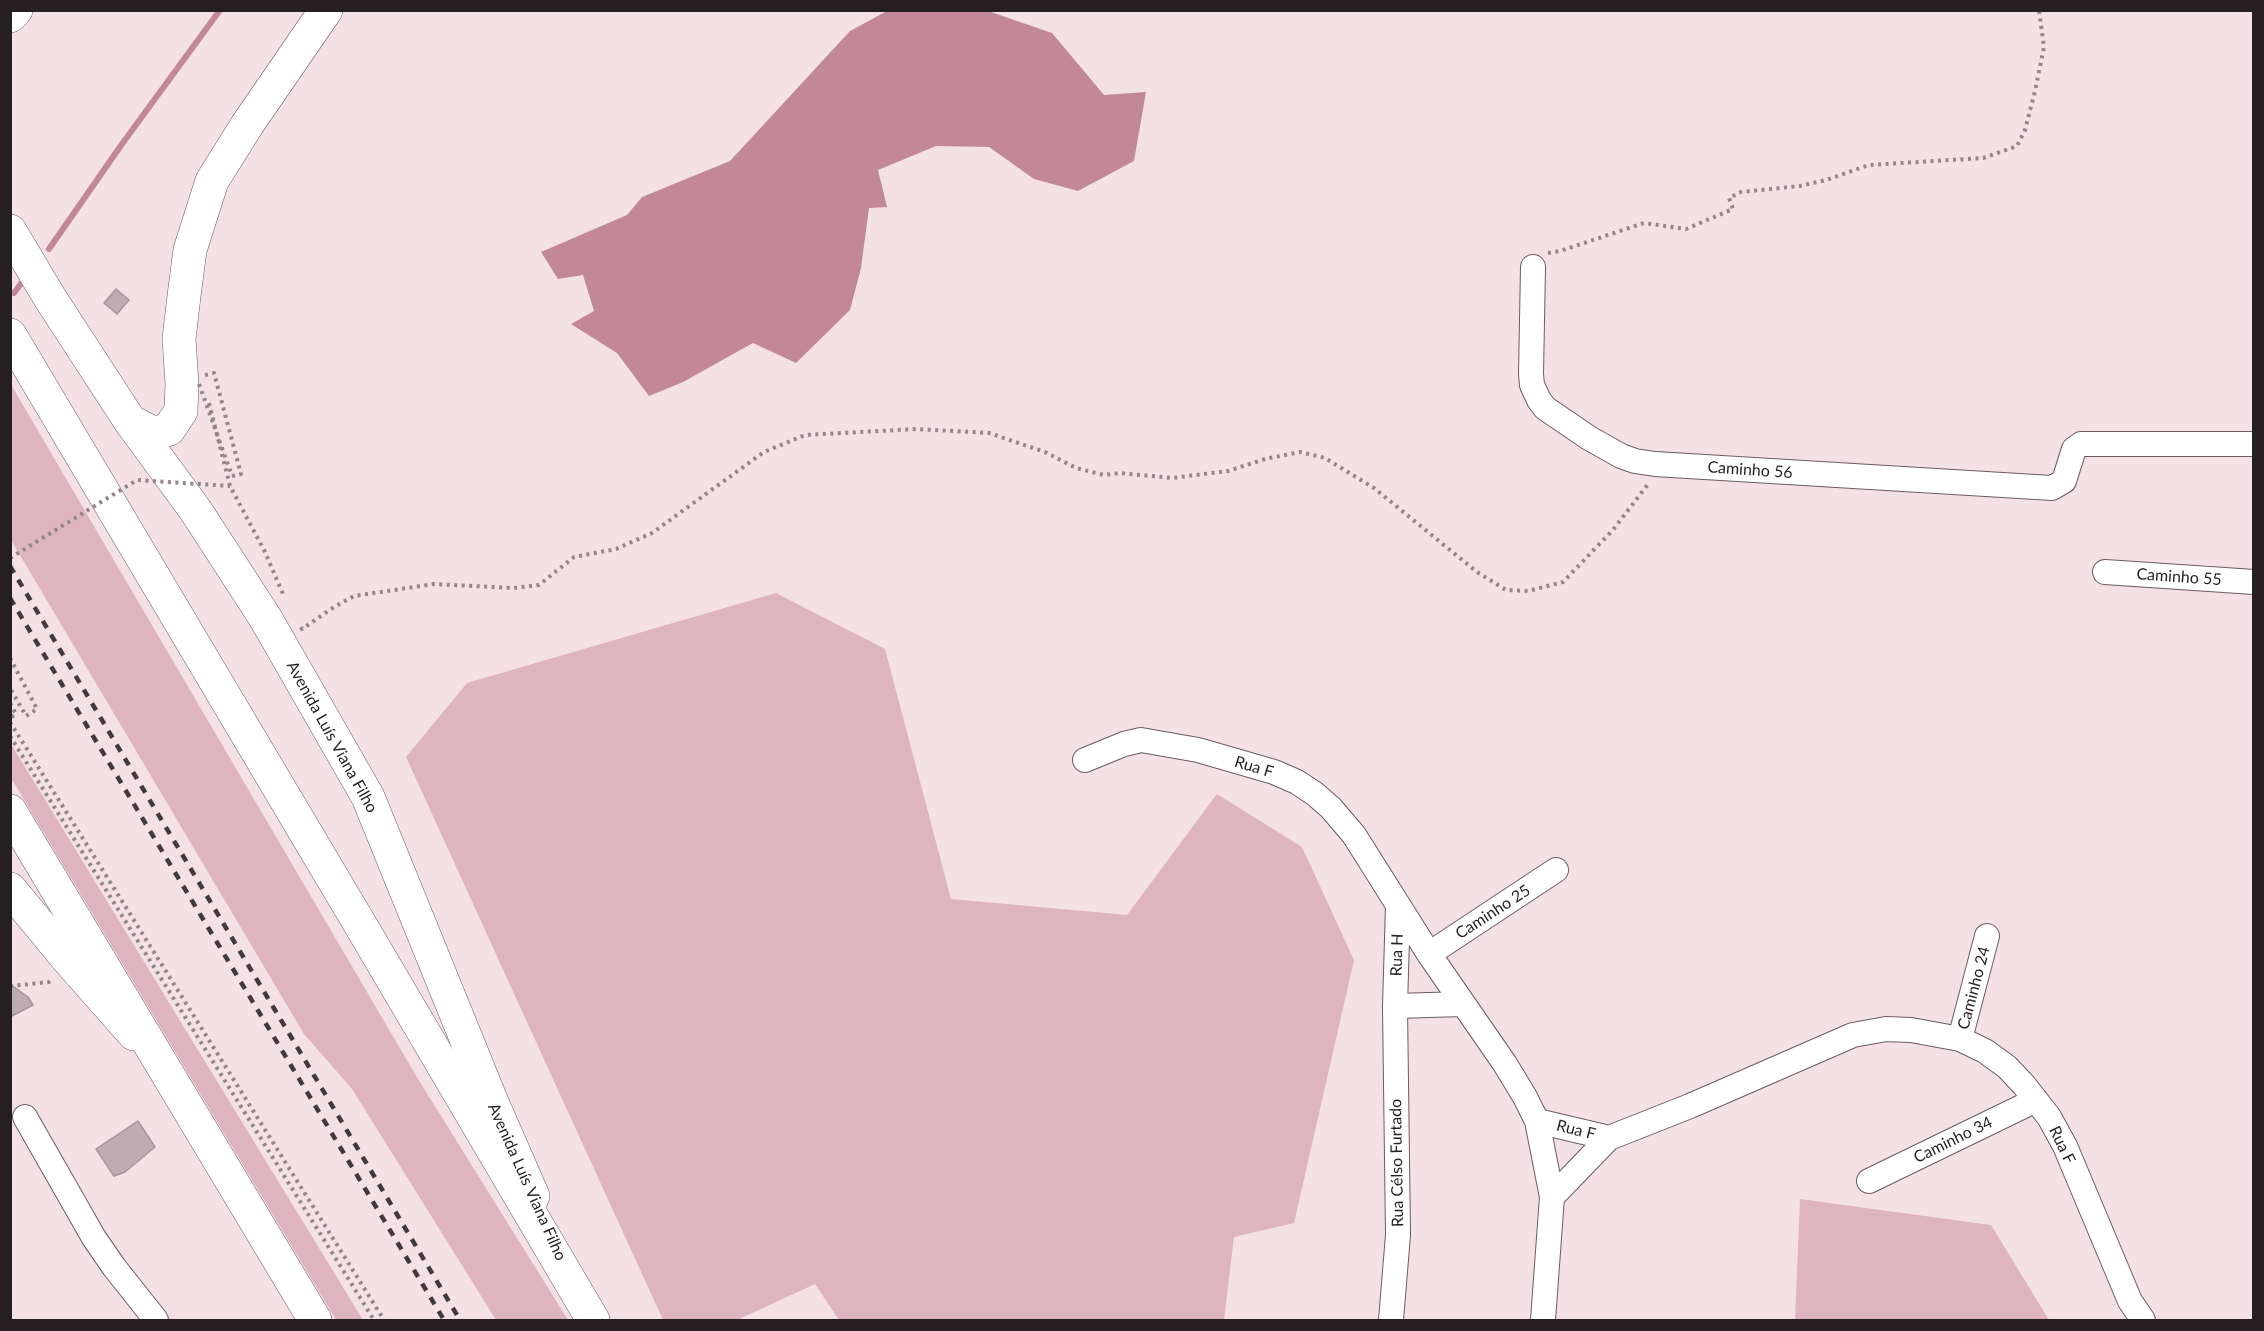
<!DOCTYPE html>
<meta charset="utf-8">
<style>
body{margin:0}
#map{position:relative;width:2264px;height:1331px;overflow:hidden;background:#f3e1e6;font-family:Lato,sans-serif}
canvas{display:block}
.frame{position:absolute;inset:0;border:12px solid #251f21;pointer-events:none}
</style>
<div id="map">
<canvas width="2264" height="1331"></canvas>
<div class="frame"></div>
</div>
<script>
const ctx = document.querySelector('canvas').getContext('2d');
ctx.lineJoin = 'round';
function fillPath(path, color) { ctx.fillStyle = color; ctx.fill(path, 'evenodd'); }
const toPath = rows => new Path2D(rows.map(r => 'M' + r).join(''));
function trace(path, color, width, dash) { ctx.strokeStyle = color; ctx.lineWidth = width; ctx.lineCap = dash ? 'butt' : 'round'; ctx.setLineDash(dash || []); ctx.stroke(path); }
function write(font, color, halo, rows, align = 'center') {
  ctx.font = font + ' Lato,sans-serif'; ctx.lineWidth = 5; ctx.setLineDash([]); ctx.textBaseline = 'middle'; ctx.strokeStyle = halo; ctx.fillStyle = color; for (const [text, x, y, turn = 0] of rows) {
    ctx.save(); ctx.translate(x, y); ctx.rotate((+turn || 0) * Math.PI / 180); ctx.textAlign = isNaN(turn) ? turn : align; if (halo) ctx.strokeText(text, 0, 0); ctx.fillText(text, 0, 0); ctx.restore();
  }
}
fillPath(toPath([
 [10,383,418,1079,568,1320,496,1320,352,1089,304,1034,11,540],
 [776,593,885,649,951,899,1127,915,1217,794,1302,847,1354,960,1294,1223,1234,1237,1224,1320,839,1320,815,1284,737,1320,663,1320,406,757,467,683],
 [10,744,11,744,363,1320,336,1320,11,778],
 [1800,1199,1991,1225,2049,1320,1795,1320]
]), '#dfb4c1');
fillPath(toPath([
 [887,11,988,11,1052,33,1104,95,1146,92,1134,161,1078,191,1034,179,989,147,936,146,878,170,887,207,869,208,861,268,850,310,796,363,753,343,683,382,649,396,617,353,571,324,594,311,583,275,558,279,541,252,627,215,642,197,730,161,850,31]
]), '#c3879a');
trace(toPath([
 [49,249,122,144,220,10],
 [14,293,23,281]
]), '#c3879a', 6);
const building = toPath([
 [116,289,129,300,117,314,104,303,116,289],
 [10,984,28,997,33,1005,10,1017,10,984],
 [138,1121,155,1147,125,1172,114,1176,96,1149,138,1121]
]);
fillPath(building, '#bdacb1');
trace(building, '#a6959a', 1.5);
const minor = toPath([
 [1533,267,1531,374,1532,385,1539,400,1545,408,1589,438,1621,456,1635,461,1655,464,2052,488,2064,481,2074,449,2081,444,2254,444],
 [2105,572,2254,582],
 [1085,760,1124,744,1141,740,1198,750,1274,772,1297,782,1315,794,1331,808,1354,835,1429,954,1505,1064,1525,1097,1537,1121,1552,1197,1543,1320],
 [1429,954,1556,870],
 [1395,1006,1463,1004],
 [1960,1039,1987,936],
 [25,1117,94,1238,114,1267,156,1320],
 [1537,1121,1609,1138,1690,1106,1853,1035,1886,1029,1911,1030,1960,1039,1985,1051,2007,1067,2024,1085,2049,1117,2065,1146,2130,1301,2143,1320],
 [1869,1181,2036,1100],
 [1552,1197,1609,1138],
 [1391,1320,1398,1235,1395,1006,1398,905]
]);
const secondary = toPath([
 [10,231,50,298,130,421,196,511,266,619,368,797,491,1100,533,1196],
 [130,421,149,431,157,433,169,429,181,411,182,384,179,339,184,296,190,250,212,181,247,125,326,10],
 [10,889,66,957,134,1034]
]);
const primary = toPath([
 [10,16,16,10]
]);
const trunk = toPath([
 [10,335,367,936,593,1320],
 [10,811,315,1320]
]);
trace(minor, '#6b5c60', 26);
trace(secondary, '#6b5c60', 34);
trace(primary, '#6b5c60', 34);
trace(trunk, '#6b5c60', 34);
trace(toPath([
 [1548,253,1560,251,1644,223,1686,229,1733,209,1729,198,1741,192,1800,186,1826,180,1869,165,1983,158,2017,146,2025,130,2035,91,2044,47,2039,10],
 [205,375,214,373,241,474,232,476],
 [209,403,230,486,265,552,283,594],
 [301,627,302,629,334,607,354,596,434,584,514,588,539,585,574,557,616,549,652,533,764,452,805,435,916,429,989,433,1045,452,1076,468,1104,475,1120,473,1172,478,1228,471,1265,459,1300,452,1325,458,1374,488,1477,572,1506,590,1528,591,1563,582,1612,531,1649,483],
 [10,658,37,709,26,716,10,688],
 [10,703,16,714,10,718],
 [10,722,384,1320],
 [10,736,374,1320],
 [10,986,49,982,53,979]
]), '#928689', 4, [3, 4.5]);
trace(minor, '#fff', 24);
trace(secondary, '#fff', 33);
trace(primary, '#fff', 33);
trace(trunk, '#fff', 33);
trace(toPath([
 [10,566,460,1320],
 [10,598,444,1320]
]), '#413a3c', 4.5, [8, 8]);
trace(toPath([
 [199,384,232,476],
 [10,558,137,480,230,486]
]), '#928689', 4, [3, 4.5]);
write('16px', '#251f21', '#fff', [
 ["Caminho 56",1750,470,4],
 ["Caminho 55",2179,577,4],
 ["Avenida Luís Viana Filho",332,737,61],
 ["Rua F",1254,767,17],
 ["Caminho 25",1493,912,-33],
 ["Rua H",1397,955,-88],
 ["Caminho 24",1974,988,-75],
 ["Rua F",1576,1130,14],
 ["Caminho 34",1953,1140,-26],
 ["Rua F",2062,1145,64],
 ["Rua Célso Furtado",1397,1163,-91],
 ["Avenida Luís Viana Filho",527,1182,66]
]);
</script>
